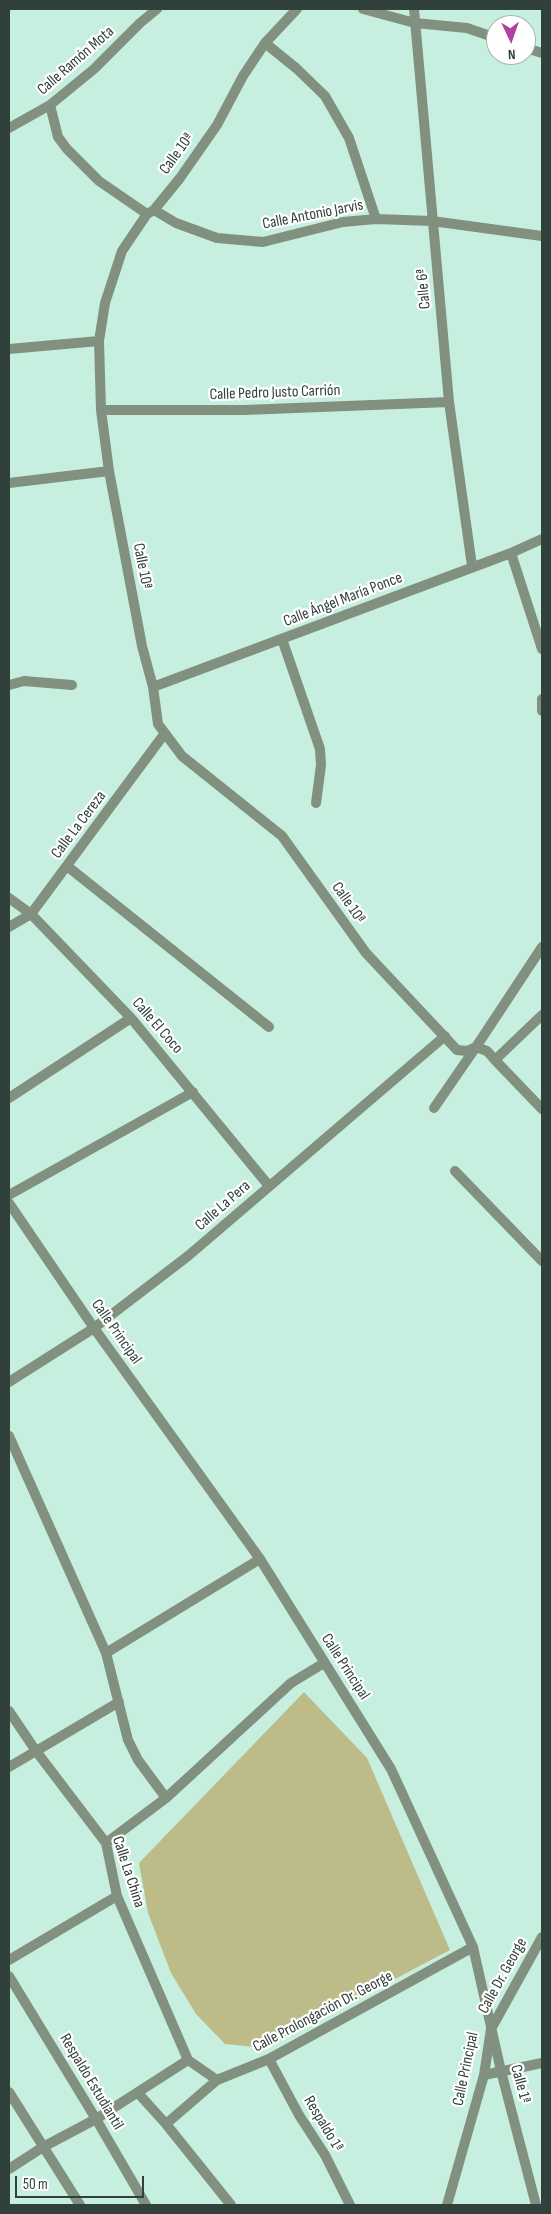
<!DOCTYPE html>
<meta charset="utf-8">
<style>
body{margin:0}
#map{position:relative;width:551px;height:2214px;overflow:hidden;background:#c7efe0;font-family:"Sofia Sans Condensed",sans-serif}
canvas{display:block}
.frame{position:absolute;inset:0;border:10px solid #30403a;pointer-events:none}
.north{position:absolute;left:486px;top:15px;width:50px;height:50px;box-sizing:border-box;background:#fff;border:1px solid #acb3b0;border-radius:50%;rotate:177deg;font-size:14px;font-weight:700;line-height:20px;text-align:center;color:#30403a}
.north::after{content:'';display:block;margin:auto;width:18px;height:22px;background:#b0419f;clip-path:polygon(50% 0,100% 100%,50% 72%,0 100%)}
.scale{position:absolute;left:15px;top:2176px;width:129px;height:22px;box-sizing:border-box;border:2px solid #30403a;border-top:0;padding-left:6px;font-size:15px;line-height:18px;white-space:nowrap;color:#30403a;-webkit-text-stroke:4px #fff;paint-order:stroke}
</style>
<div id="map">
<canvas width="551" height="2214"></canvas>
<div class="frame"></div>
<div class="north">N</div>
<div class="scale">50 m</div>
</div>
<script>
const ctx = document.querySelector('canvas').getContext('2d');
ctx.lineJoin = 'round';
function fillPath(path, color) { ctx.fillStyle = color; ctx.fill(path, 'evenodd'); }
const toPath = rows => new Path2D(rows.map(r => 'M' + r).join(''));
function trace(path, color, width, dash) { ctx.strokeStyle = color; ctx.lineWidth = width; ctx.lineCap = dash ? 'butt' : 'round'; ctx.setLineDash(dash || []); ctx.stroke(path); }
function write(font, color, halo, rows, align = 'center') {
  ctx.font = font + ' "Sofia Sans Condensed",sans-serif'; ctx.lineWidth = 4.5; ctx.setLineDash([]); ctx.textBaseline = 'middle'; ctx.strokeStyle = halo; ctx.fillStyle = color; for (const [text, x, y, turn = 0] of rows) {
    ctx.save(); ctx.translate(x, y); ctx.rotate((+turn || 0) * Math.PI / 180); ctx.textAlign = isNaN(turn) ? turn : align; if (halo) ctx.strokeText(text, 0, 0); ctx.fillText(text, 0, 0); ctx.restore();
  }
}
fillPath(toPath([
 [304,1692,367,1758,450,1950,264,2048,225,2044,196,2014,171,1973,148,1913,139,1863]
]), '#bdbc89');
trace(toPath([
 [297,9,265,43,243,76,217,125,180,178,154,210,147,214,122,251,105,303,99,341,101,410,109,471,142,646,153,687,158,724,182,756,282,836,366,953,457,1050,467,1051,476,1047,542,947],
 [363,9,415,23,467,28,496,38],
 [414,9,449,402,472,566],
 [265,43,296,68,325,96,349,138,376,219],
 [526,48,542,53],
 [50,105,58,137,67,149,99,181,147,214],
 [9,128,50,105,94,69,140,23,157,9],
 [154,210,176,223,217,238,263,242,343,222,376,219,432,221,542,236],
 [9,349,99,341],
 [101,410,244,410,449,402],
 [9,483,109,471],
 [511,553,542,649],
 [282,639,320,749,321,765,316,803],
 [9,685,24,681,72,685],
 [153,687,511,553,542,539],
 [542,699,542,711],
 [67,866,269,1027],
 [9,898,31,914,131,1018,269,1186],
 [9,927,31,914,165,733],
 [495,1060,542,1109],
 [9,1098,131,1018],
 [434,1108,476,1047,487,1051,495,1060,542,1015],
 [455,1171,542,1261],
 [9,1195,193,1092],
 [9,1203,94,1328,260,1559,391,1769,473,1947,501,2071,536,2205],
 [9,1382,94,1328,188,1256,445,1036],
 [9,1436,106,1653,128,1740,138,1760,166,1798],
 [106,1653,260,1559],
 [9,1711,36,1751,106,1843,117,1896,188,2060],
 [9,1767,119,1702],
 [106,1843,166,1798,291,1683,324,1663],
 [9,1960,117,1896],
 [9,1976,96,2119,146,2205],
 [269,2059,299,2115,325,2155,350,2205],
 [188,2060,217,2080],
 [484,2075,542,2063],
 [9,2092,80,2205],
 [138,2093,166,2124,231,2205],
 [166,2124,217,2080,269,2059,473,1947],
 [9,2169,43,2147,96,2119,188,2060],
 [447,2205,484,2075,491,2029,542,1937]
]), '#82907f', 10);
write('16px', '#30403a', '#fff', [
 ["Calle Ramón Mota",76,61,-41],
 ["Calle 10ª",177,154,-54],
 ["Calle Antonio Jarvis",313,215,-11],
 ["Calle 6ª",424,289,-95],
 ["Calle Pedro Justo Carrión",275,393,-2],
 ["Calle 10ª",142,566,79],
 ["Calle Ángel María Ponce",343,600,-21],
 ["Calle La Cereza",79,825,-53],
 ["Calle 10ª",348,903,55],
 ["Calle El Coco",157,1026,49],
 ["Calle La Pera",223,1206,-41],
 ["Calle Principal",116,1332,55],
 ["Calle Principal",345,1667,57],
 ["Calle La China",128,1872,72],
 ["Calle Dr. George",503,1976,-61],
 ["Calle Prolongación Dr. George",323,2012,-28],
 ["Calle Principal",466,2069,-78],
 ["Respaldo Estudiantil",91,2082,59],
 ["Calle 1ª",520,2084,75],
 ["Respaldo 1ª",323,2124,59]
]);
</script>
